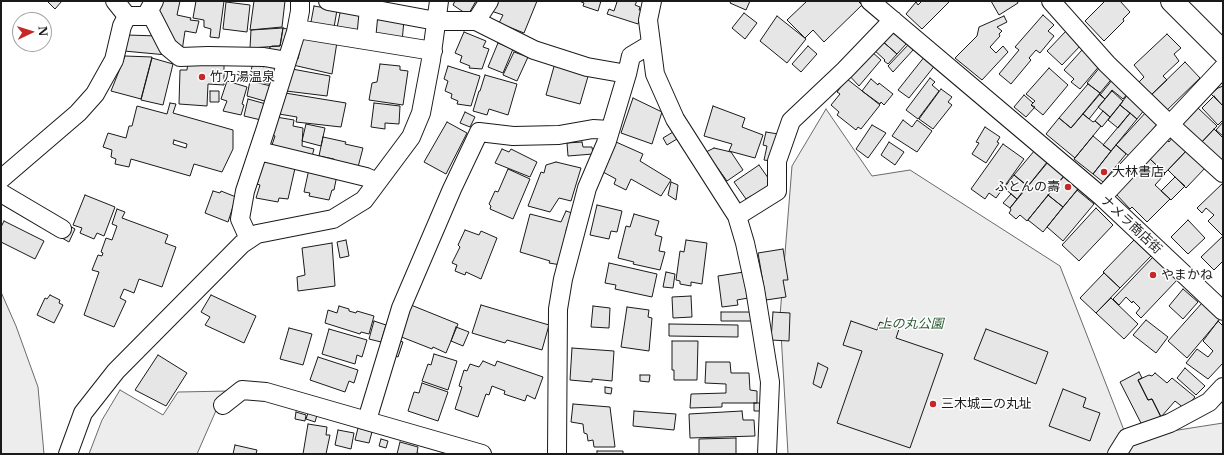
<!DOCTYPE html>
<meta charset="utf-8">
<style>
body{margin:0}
#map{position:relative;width:1224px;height:455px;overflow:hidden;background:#fff;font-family:"Libre Baskerville",serif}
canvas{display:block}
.frame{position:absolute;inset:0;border:2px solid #1a1a1a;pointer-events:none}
.north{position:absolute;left:12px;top:12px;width:40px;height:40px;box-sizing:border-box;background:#fff;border:1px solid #a3a3a3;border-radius:50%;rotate:86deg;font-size:11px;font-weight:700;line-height:16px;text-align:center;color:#1a1a1a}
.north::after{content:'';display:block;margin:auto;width:14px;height:18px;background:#c62828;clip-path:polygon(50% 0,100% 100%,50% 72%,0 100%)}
</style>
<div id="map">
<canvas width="1224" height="455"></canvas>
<div class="frame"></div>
<div class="north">N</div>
</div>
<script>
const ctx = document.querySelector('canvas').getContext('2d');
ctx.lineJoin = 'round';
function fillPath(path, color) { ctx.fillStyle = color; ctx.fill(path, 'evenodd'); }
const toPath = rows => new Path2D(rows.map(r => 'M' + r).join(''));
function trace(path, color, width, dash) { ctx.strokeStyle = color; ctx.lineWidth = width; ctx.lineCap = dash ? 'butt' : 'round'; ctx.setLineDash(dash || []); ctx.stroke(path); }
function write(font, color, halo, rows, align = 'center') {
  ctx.font = font + ' "Libre Baskerville","Noto Sans JP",serif'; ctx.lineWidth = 3; ctx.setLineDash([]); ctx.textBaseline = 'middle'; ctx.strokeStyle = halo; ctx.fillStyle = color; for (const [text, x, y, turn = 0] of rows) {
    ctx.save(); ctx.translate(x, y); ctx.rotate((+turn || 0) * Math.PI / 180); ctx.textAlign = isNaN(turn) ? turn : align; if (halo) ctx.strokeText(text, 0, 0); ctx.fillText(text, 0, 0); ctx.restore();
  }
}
const built = toPath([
 [826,109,872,176,910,170,1060,266,1127,438,1223,423,1223,454,788,454,780,316,792,166,826,109],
 [1,292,16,326,38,387,44,454,1,454,1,292],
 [120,390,163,415,178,392,230,391,218,406,197,454,89,454,102,420,120,390]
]);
fillPath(built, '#ededed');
trace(built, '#6a6a6a', 1);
const building = toPath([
 [47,1,62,1,55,9,47,1],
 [162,1,180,1,177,15,191,18,190,20,199,21,196,33,185,31,182,51,171,44,157,13,162,1],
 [196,1,224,1,219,38,210,37,211,29,204,27,204,20,193,18,196,1],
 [254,1,285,1,282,27,250,30,254,1],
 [455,1,476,1,468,15,453,5,455,1],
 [495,1,537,1,524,33,499,23,503,15,491,11,495,1],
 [579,1,601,1,598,11,583,6,584,3,579,1],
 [615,1,637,1,635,5,640,7,639,10,642,11,638,24,607,14,609,9,614,11,617,2,615,1],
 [731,1,750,1,746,10,730,3,731,1],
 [807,1,858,1,862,5,824,42,813,30,805,38,787,20,807,1],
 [922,1,950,1,922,29,906,14,916,2,918,5,922,1],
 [991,1,1017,1,1018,3,999,15,991,1],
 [1105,1,1120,1,1130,12,1123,19,1124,21,1104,41,1085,21,1105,1],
 [226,2,250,5,247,32,223,29,226,2],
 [314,6,337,10,333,33,308,28,309,22,311,22,314,6],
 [341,8,364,11,359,38,336,33,341,8],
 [744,13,757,23,745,39,732,28,744,13],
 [1043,15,1054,25,1048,31,1054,36,1040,53,1036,50,1029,58,1031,60,1011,84,999,74,1019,50,1015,47,1043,15],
 [777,16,806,39,787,63,760,41,777,16],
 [1004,16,1007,22,997,27,1002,31,999,34,1000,36,990,47,996,53,1003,46,1008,52,982,80,955,58,977,36,979,27,1004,16],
 [374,17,404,20,402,42,371,39,374,17],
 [283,28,280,46,250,48,251,30,283,28],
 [283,28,291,30,280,59,269,48,272,46,280,46,283,28],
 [891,29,907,43,897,54,881,40,891,29],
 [1067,30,1082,44,1062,65,1047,51,1067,30],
 [464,32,486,41,483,47,489,49,482,69,469,68,470,66,460,62,462,56,455,53,464,32],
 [1167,34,1181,48,1174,54,1179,61,1163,76,1167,80,1149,97,1137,84,1144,77,1134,65,1167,34],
 [127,35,158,36,167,55,124,51,127,35],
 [303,36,337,42,332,74,293,65,294,58,298,59,303,36],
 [881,40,897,54,888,64,884,61,885,60,873,49,881,40],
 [498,43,513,49,503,73,488,67,498,43],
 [909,44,914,49,893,72,888,66,909,44],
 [808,46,817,54,801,72,792,64,808,46],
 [1082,50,1101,64,1080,89,1071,82,1074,79,1064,70,1082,50],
 [871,51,881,60,859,86,847,73,871,51],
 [514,52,528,57,517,81,503,75,514,52],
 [125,56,152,57,141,99,111,91,125,56],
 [925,56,936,64,909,98,898,90,925,56],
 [152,58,173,64,163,105,141,100,152,58],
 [188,62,224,63,224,85,208,84,207,106,179,104,180,70,187,70,188,62],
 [268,62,279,65,272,85,249,78,253,63,264,67,268,62],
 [1185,62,1200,78,1164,113,1149,97,1185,62],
 [555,63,589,73,580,104,546,95,555,63],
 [380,64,400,66,400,70,408,71,403,105,369,100,372,83,377,82,380,64],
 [448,66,480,76,471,106,457,104,458,101,451,98,452,94,445,91,448,81,444,79,448,66],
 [1101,66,1114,76,1100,93,1087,83,1101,66],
 [1049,68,1068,85,1043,115,1031,105,1035,101,1026,94,1049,68],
 [292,69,330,76,327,96,286,91,292,69],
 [485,75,517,84,508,115,489,109,487,115,473,111,479,91,480,91,485,75],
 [930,78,935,82,932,85,939,91,918,119,906,110,930,78],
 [847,79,880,105,861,129,858,127,856,130,837,115,839,112,831,105,840,94,837,92,847,79],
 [871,79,878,85,879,83,893,94,884,105,881,102,880,104,862,91,871,79],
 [1113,79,1129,92,1123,99,1112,90,1105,99,1100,95,1113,79],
 [227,81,247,87,242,104,244,105,241,115,223,111,227,101,221,99,227,81],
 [250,81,271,86,268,102,247,96,250,81],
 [1088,84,1100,93,1071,128,1059,118,1088,84],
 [1223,86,1223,106,1211,94,1218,88,1223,86],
 [941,89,952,97,948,102,952,105,933,129,919,119,941,89],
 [210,91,219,91,219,102,210,102,210,91],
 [1112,91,1123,101,1110,117,1098,107,1112,91],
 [285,93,346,103,341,127,296,122,297,117,279,114,285,93],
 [1100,94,1105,99,1089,119,1083,114,1100,94],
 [1128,94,1145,109,1137,119,1120,105,1128,94],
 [1024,95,1033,103,1031,105,1035,107,1026,117,1014,107,1024,95],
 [1214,96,1223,106,1223,120,1218,125,1202,108,1214,96],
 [633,98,662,112,652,144,621,133,633,98],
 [248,99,266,104,261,120,244,116,248,99],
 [170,103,176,104,173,113,233,130,233,149,222,172,194,164,190,176,131,159,129,167,115,164,116,159,111,157,112,150,103,147,108,133,126,138,129,126,132,126,137,106,167,114,170,103],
 [174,140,187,144,186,148,173,144,174,140],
 [374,103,400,106,399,124,385,123,385,129,371,127,374,103],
 [1120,105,1130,113,1118,128,1108,120,1120,105],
 [713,106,745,118,742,127,763,135,755,158,729,151,732,144,704,136,713,106],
 [1198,108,1217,126,1199,145,1180,127,1198,108],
 [1103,111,1110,117,1102,127,1095,121,1103,111],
 [1147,111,1159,122,1129,156,1116,145,1147,111],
 [465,112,475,117,470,127,460,123,465,112],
 [1130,113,1137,119,1111,151,1103,145,1130,113],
 [1083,114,1093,122,1095,121,1101,126,1075,158,1046,134,1059,118,1071,128,1083,114],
 [276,117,294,120,293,126,303,128,302,146,314,149,311,160,271,148,275,136,271,134,276,117],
 [903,120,912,127,917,120,932,131,917,152,892,136,903,120],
 [447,122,467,133,446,174,424,162,447,122],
 [1223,122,1223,136,1216,130,1223,122],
 [306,124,325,128,321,146,302,141,306,124],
 [872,125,886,133,868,158,856,149,872,125],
 [985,127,1000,137,997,142,999,143,986,163,972,154,979,143,976,142,985,127],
 [1214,129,1223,138,1223,164,1199,145,1214,129],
 [673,132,677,139,667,145,663,138,673,132],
 [766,132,778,134,771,161,764,160,767,146,763,145,766,132],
 [1093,136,1111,151,1093,174,1074,159,1093,136],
 [323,137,346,142,345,144,363,148,358,167,333,163,334,159,319,156,323,137],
 [1173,137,1187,150,1165,173,1149,158,1167,140,1169,142,1173,137],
 [582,142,583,147,592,147,593,154,568,156,567,143,582,142],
 [616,142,643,154,640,161,671,180,661,196,631,179,626,190,614,184,616,179,603,172,616,142],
 [889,142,904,152,895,165,881,155,889,142],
 [1003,144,1024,159,996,198,989,193,985,199,971,189,1003,144],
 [1116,145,1126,154,1103,182,1093,174,1116,145],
 [714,148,731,152,743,170,727,181,706,152,714,148],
 [502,149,509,152,511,149,537,162,530,177,495,163,502,149],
 [1188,149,1206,167,1186,188,1168,170,1188,149],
 [1035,150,1048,161,1028,186,1014,175,1035,150],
 [265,155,296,164,288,199,279,198,278,202,256,198,260,185,257,184,265,155],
 [1149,158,1165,174,1155,185,1170,199,1147,222,1132,207,1130,209,1115,193,1149,158],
 [556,162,581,168,571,201,559,198,550,212,528,206,541,172,544,173,546,165,556,162],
 [1048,162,1064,176,1027,221,1020,215,1016,219,1009,213,1011,210,1010,208,1048,162],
 [759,165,771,182,772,188,754,200,751,196,746,199,734,182,759,165],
 [309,169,337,175,334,190,332,190,329,200,309,196,310,193,304,192,309,169],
 [508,169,530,179,513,219,490,209,491,206,489,204,495,191,498,192,508,169],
 [1014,175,1027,186,1017,199,1004,188,1014,175],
 [1064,176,1079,188,1063,207,1048,195,1064,176],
 [1175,177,1185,186,1171,200,1161,191,1175,177],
 [671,182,678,185,676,200,668,195,671,182],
 [1223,183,1223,233,1222,235,1208,221,1214,215,1206,208,1202,213,1197,208,1223,183],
 [1077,190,1094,204,1063,241,1047,227,1077,190],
 [213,191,220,193,221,191,236,197,228,222,205,213,213,191],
 [1011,194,1017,199,1010,208,1003,203,1011,194],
 [85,195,115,207,104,236,97,233,94,239,80,233,82,228,73,225,85,195],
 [1048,195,1063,207,1043,232,1028,220,1048,195],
 [597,205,622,211,617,232,611,231,609,239,590,235,597,205],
 [1096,208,1113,225,1079,261,1062,245,1096,208],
 [117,209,125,212,122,218,168,235,165,243,176,247,162,287,139,279,134,293,124,289,120,298,126,301,114,327,84,315,99,272,92,270,98,255,102,256,103,253,101,252,106,238,112,240,117,226,112,224,117,209],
 [566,211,575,214,571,228,567,227,566,231,570,232,561,265,549,263,550,261,520,252,530,214,561,222,566,211],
 [634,214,659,221,655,235,662,237,659,251,665,252,660,270,633,264,634,262,618,258,626,226,630,227,634,214],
 [1188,220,1205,238,1188,254,1171,237,1188,220],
 [4,221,44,241,35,259,1,242,1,227,4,221],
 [68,225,75,229,69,242,62,238,68,225],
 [465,230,479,235,481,231,497,238,481,279,466,272,465,275,455,271,457,265,452,263,460,247,458,245,465,230],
 [1223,236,1223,261,1214,270,1201,257,1223,236],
 [346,240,349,256,340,258,337,242,346,240],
 [686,240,707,243,702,284,691,282,691,286,680,284,680,281,676,280,680,251,684,252,686,240],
 [1134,240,1151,256,1120,288,1103,272,1134,240],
 [332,243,335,286,298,291,297,277,305,275,302,248,332,243],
 [783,249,788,280,783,280,786,297,766,300,758,253,783,249],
 [1154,256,1178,279,1141,318,1136,313,1140,308,1133,301,1132,303,1126,297,1119,305,1113,299,1154,256],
 [609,263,657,274,652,297,615,289,616,285,605,283,609,263],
 [666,272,675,274,673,288,663,287,666,272],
 [744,272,748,298,737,300,738,305,722,307,718,276,744,272],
 [1104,273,1120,288,1096,313,1080,298,1104,273],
 [1183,289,1198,302,1183,319,1169,306,1183,289],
 [50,295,60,300,59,303,63,305,54,323,37,315,45,298,47,299,50,295],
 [211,295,256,316,244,343,205,325,210,317,201,312,211,295],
 [691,296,692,317,673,318,672,297,691,296],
 [1111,298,1138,324,1124,339,1096,313,1111,298],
 [1202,303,1220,319,1187,358,1168,341,1202,303],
 [411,305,458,324,446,353,433,347,432,349,399,336,411,305],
 [481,305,549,325,542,350,507,340,505,343,472,333,481,305],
 [339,306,349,309,349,311,356,313,357,311,374,316,369,334,361,332,360,334,325,323,328,310,337,313,339,306],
 [593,306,610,308,609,328,591,327,593,306],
 [627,307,649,310,648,317,652,318,649,351,621,347,627,307],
 [721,312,752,312,752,321,721,321,721,312],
 [773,312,790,313,789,341,771,340,773,312],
 [1146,320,1168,337,1156,353,1133,335,1146,320],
 [374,321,386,325,381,342,369,339,374,321],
 [851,321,877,330,880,322,899,329,896,338,943,354,910,448,837,423,862,351,843,345,851,321],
 [1218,321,1223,326,1223,363,1208,379,1186,363,1197,349,1208,357,1213,351,1203,341,1218,321],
 [669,324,738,325,738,337,669,336,669,324],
 [456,327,469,332,463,346,451,341,456,327],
 [289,328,312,334,303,365,280,359,289,328],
 [329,329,367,340,362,357,357,355,355,364,322,354,329,329],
 [986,329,1048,352,1036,384,974,359,986,329],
 [400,341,403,342,398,357,395,356,400,341],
 [672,341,698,341,697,380,674,380,674,370,672,370,672,341],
 [572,348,614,351,612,381,592,379,592,382,570,380,572,348],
 [434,354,457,361,448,390,422,381,428,364,431,365,434,354],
 [158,355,187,373,166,406,135,390,158,355],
 [318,357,358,370,354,383,349,381,345,392,310,380,318,357],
 [483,361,495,366,497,361,543,377,535,399,527,395,525,401,504,394,505,391,492,386,489,395,486,394,478,417,455,409,462,387,459,386,464,370,467,371,470,364,479,367,483,361],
 [706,362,730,362,731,373,749,373,750,390,757,391,757,403,722,403,722,407,690,408,691,394,726,393,726,384,705,383,706,362],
 [818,363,828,368,821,388,813,384,818,363],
 [1185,368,1205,386,1196,395,1177,378,1185,368],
 [1139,372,1142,378,1138,380,1148,400,1152,399,1161,417,1143,427,1120,382,1139,372],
 [1155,373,1167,383,1172,378,1195,397,1185,409,1175,401,1161,417,1152,399,1148,400,1138,380,1149,375,1152,376,1155,373],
 [640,375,650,375,649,382,640,381,640,375],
 [422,383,448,392,438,421,408,411,414,392,419,393,422,383],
 [605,387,612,388,611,394,605,393,605,387],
 [1063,389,1086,398,1083,407,1100,413,1090,441,1049,426,1063,389],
 [754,403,765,403,764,411,754,411,754,403],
 [573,404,610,407,615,447,594,447,593,440,588,441,587,434,584,433,583,424,571,422,573,404],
 [634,411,676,414,674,430,633,426,634,411],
 [742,411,743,420,754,420,755,436,690,438,689,414,742,411],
 [296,412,306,415,305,421,295,419,296,412],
 [308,413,317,415,315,422,306,419,308,413],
 [308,424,327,427,326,435,330,435,326,454,303,454,308,424],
 [358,428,372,432,369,443,355,440,358,428],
 [338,430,354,433,351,449,335,445,338,430],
 [736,438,736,454,699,454,699,439,736,438],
 [381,439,388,441,386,448,379,446,381,439],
 [400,442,418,447,417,453,422,454,397,454,400,442],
 [235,445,257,450,256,454,233,454,235,445],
 [597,451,623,451,623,454,597,454,597,451]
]);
fillPath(building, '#e6e6e6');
trace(building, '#1a1a1a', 1);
const street = toPath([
 [115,1,127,16],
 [328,1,436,21,476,21,534,50,587,67,627,74],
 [652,1,648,20,655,74,675,119,737,216,745,243,755,289,770,382,767,454],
 [870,1,1102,197,1223,311],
 [1051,1,1107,64,1169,124,1223,173],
 [149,10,168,47,180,57,208,56,264,57,287,61],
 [476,21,489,1],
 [297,29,433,51],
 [366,40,369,8],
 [259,151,366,177,377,182],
 [1,179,78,113,95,94,114,60,122,26,127,16,146,16,154,1],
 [1,193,62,229],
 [1102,197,1223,68],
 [737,216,777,191,777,161,791,121,845,70,893,20],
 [249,239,240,219,245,191,266,128,296,32,300,11,300,1],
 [223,405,242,390,266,392,482,454],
 [367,420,401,308,452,189,479,132,513,136,559,135,593,129,610,130],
 [68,454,83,413,116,371,242,244,257,234,333,219,364,200,411,137,421,113,431,60,439,1],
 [557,454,558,309,563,279,587,188,607,141,627,74,631,56,651,44],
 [1117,454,1127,438,1170,423,1209,402,1223,387]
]);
const primary = toPath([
 [1172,1,1223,52]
]);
trace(street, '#1a1a1a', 20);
trace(primary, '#1a1a1a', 24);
trace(street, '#fff', 18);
trace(primary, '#fff', 22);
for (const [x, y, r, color] of [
 [202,77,4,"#c62828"],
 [1104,172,4,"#c62828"],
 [1068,187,4,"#c62828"],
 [1153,275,4,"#c62828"],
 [933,404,4,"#c62828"]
]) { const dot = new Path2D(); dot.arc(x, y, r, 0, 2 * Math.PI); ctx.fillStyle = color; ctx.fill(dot); trace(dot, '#fff', 1.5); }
write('13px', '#1a1a1a', '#fff', [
 ["竹乃湯温泉",210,77],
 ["大林書店",1112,172],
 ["ふとんの壽",1060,187,"right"],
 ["やまかね",1161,275],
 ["三木城二の丸址",941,404]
], 'left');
write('13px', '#1a1a1a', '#fff', [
 ["ナメラ商店街",1131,225,43]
]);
write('italic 13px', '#2b5a34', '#fff', [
 ["上の丸公園",911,324]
]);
</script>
